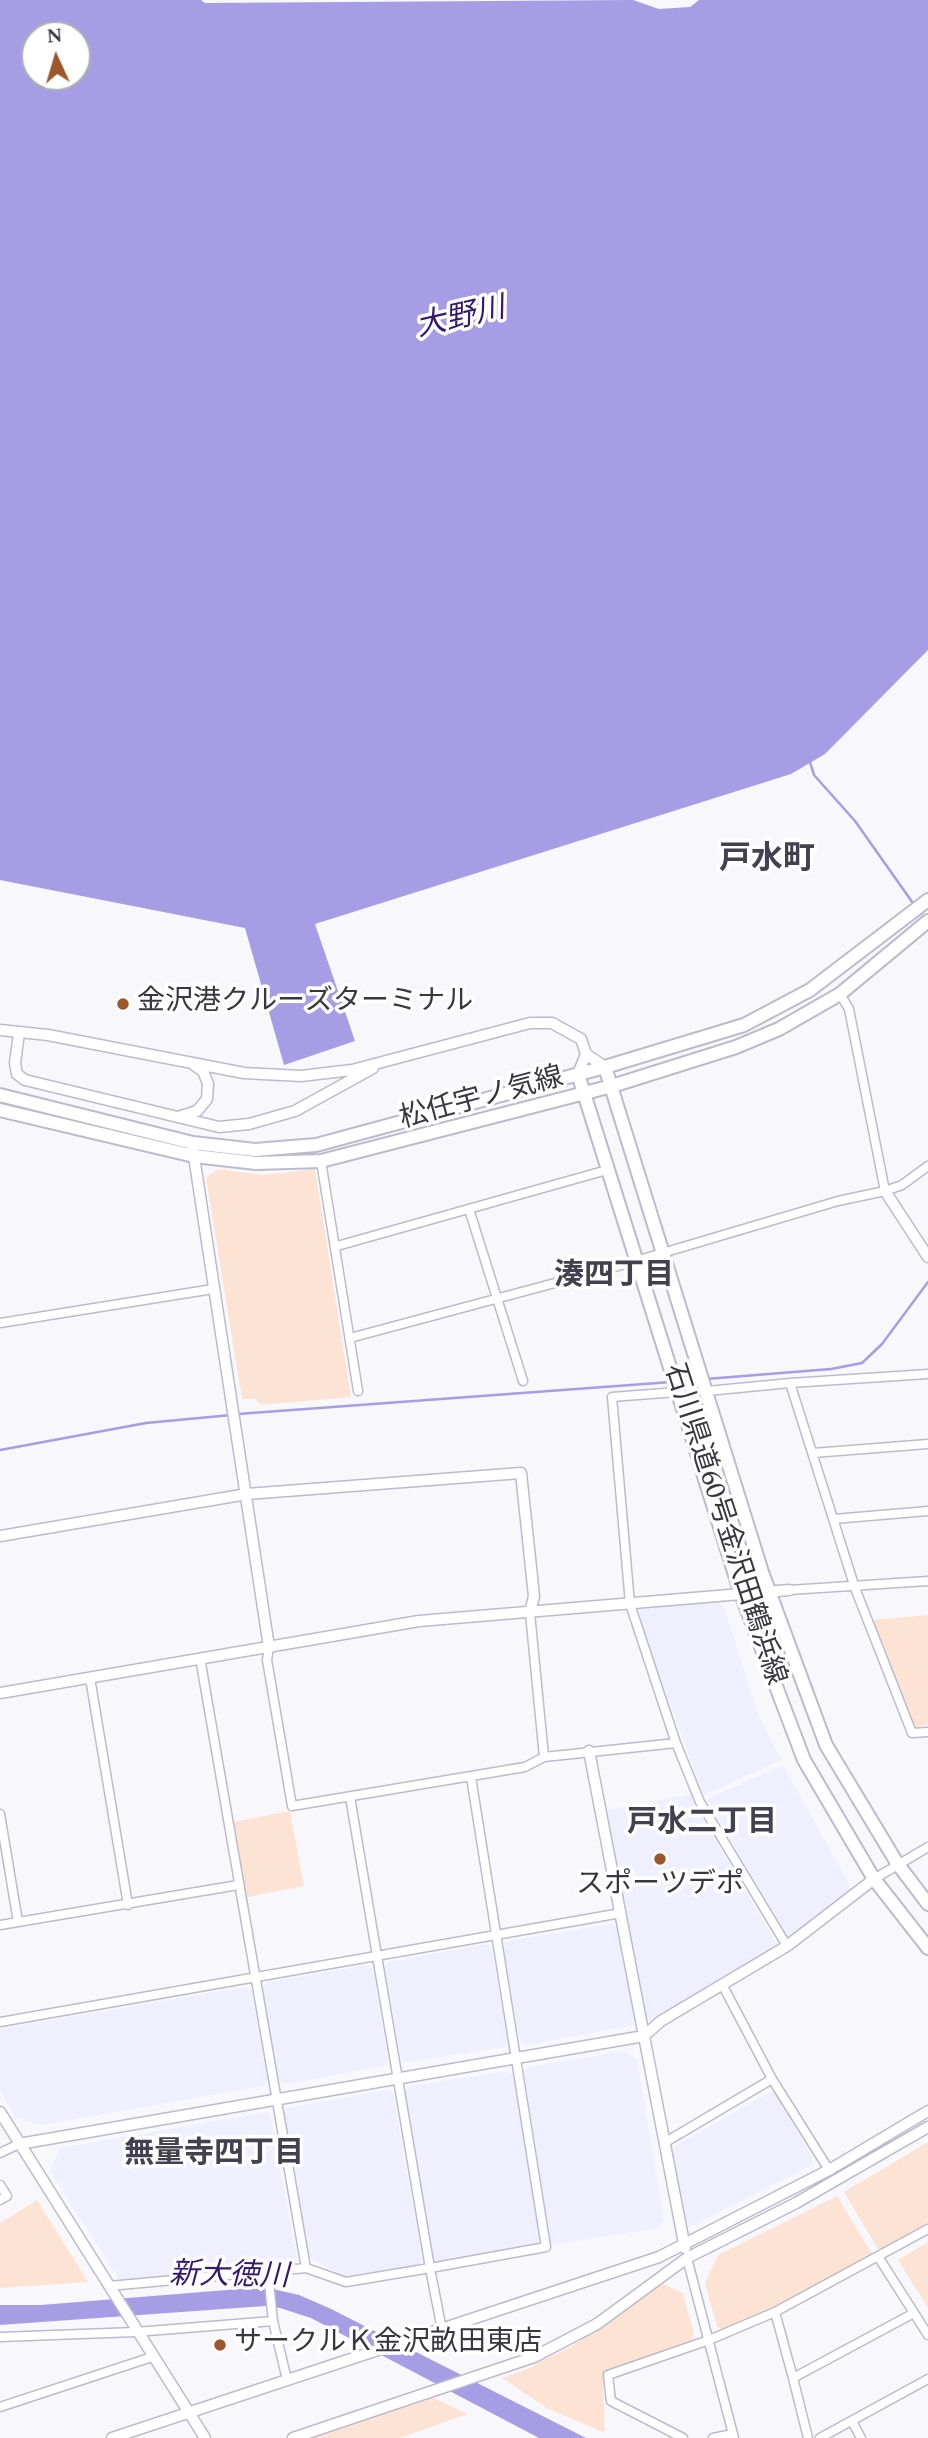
<!DOCTYPE html>
<meta charset="utf-8">
<style>
body{margin:0}
#map{position:relative;width:928px;height:2438px;overflow:hidden;background:#f8f8fc;font-family:Spectral,serif}
canvas{display:block}
.north{position:absolute;left:21px;top:21px;width:70px;height:70px;box-sizing:border-box;background:#fff;border:2px solid #afafb2;border-radius:50%;rotate:356deg;font-size:19px;font-weight:700;line-height:28px;text-align:center;color:#38373f}
.north::after{content:'';display:block;margin:auto;width:24px;height:32px;background:#9c572b;clip-path:polygon(50% 0,100% 100%,50% 72%,0 100%)}
</style>
<div id="map">
<canvas width="928" height="2438"></canvas>
<div class="north">N</div>
</div>
<script>
const ctx = document.querySelector('canvas').getContext('2d');
ctx.lineJoin = 'round';
function fillPath(path, color) { ctx.fillStyle = color; ctx.fill(path, 'evenodd'); }
const toPath = rows => new Path2D(rows.map(r => 'M' + r).join(''));
function trace(path, color, width, dash) { ctx.strokeStyle = color; ctx.lineWidth = width; ctx.lineCap = dash ? 'butt' : 'round'; ctx.setLineDash(dash || []); ctx.stroke(path); }
function write(font, color, halo, rows, align = 'center') {
  ctx.font = font + ' Spectral,"Noto Sans JP",serif'; ctx.lineWidth = 7; ctx.setLineDash([]); ctx.textBaseline = 'middle'; ctx.strokeStyle = halo; ctx.fillStyle = color; for (const [text, x, y, turn = 0] of rows) {
    ctx.save(); ctx.translate(x, y); ctx.rotate((+turn || 0) * Math.PI / 180); ctx.textAlign = isNaN(turn) ? turn : align; if (halo) ctx.strokeText(text, 0, 0); ctx.fillText(text, 0, 0); ctx.restore();
  }
}
fillPath(toPath([
 [718,1601,723,1605,760,1719,781,1760,704,1795,637,1615,643,1608],
 [783,1765,850,1886,850,1892,792,1938,784,1934,707,1799],
 [691,1794,695,1805,776,1943,774,1949,652,2021,646,2019,607,1810],
 [612,1924,618,1928,635,2019,633,2025,527,2045,520,2041,503,1948,506,1941],
 [486,1944,491,1947,508,2040,504,2047,402,2063,384,1967,389,1962],
 [366,1965,373,1969,388,2062,383,2066,287,2084,280,2081,261,1988,268,1982],
 [244,1987,251,1989,267,2080,262,2086,42,2125,15,2117,0,2090,0,2029],
 [624,2051,637,2060,664,2220,659,2228,551,2245,524,2072,528,2067],
 [507,2071,513,2074,540,2239,535,2245,438,2262,433,2259,405,2092,410,2086],
 [387,2090,393,2093,422,2260,419,2265,343,2276,309,2257,283,2112,286,2108],
 [768,2093,775,2093,812,2157,812,2165,690,2227,685,2225,672,2157,673,2147],
 [266,2112,270,2115,297,2259,294,2265,120,2281,50,2171,60,2148]
]), '#f0efff');
fillPath(toPath([
 [218,1169,262,1175,315,1169,351,1397,262,1405,255,1399,242,1399,206,1178],
 [928,1615,928,1725,917,1727,912,1724,873,1620],
 [290,1811,304,1886,247,1897,233,1822],
 [928,2142,928,2223,879,2251,844,2192],
 [837,2196,872,2254,786,2301,723,2329,717,2327,705,2283,718,2255],
 [37,2200,88,2282,0,2288,0,2223],
 [928,2242,928,2308,898,2260],
 [663,2284,683,2293,694,2333,692,2341,603,2374,605,2433,548,2409,502,2378,535,2366,536,2363,569,2348],
 [433,2398,468,2414,400,2438,309,2438]
]), '#fde3d4');
fillPath(toPath([
 [0,0,201,0,205,3,633,0,659,9,690,7,699,0,928,0,928,650,825,754,791,774,315,924,355,1041,284,1065,245,928,0,880],
 [77,35,77,77,35,77,35,35],
 [264,2287,299,2295,329,2308,586,2438,539,2438,311,2318,280,2308,265,2306,0,2325,0,2305,41,2305]
]), '#a69de5');
trace(toPath([
 [809,759,814,775,855,821,915,906],
 [706,1379,831,1369,862,1363,882,1344,928,1282],
 [678,1382,699,1380],
 [238,1414,671,1382],
 [0,1450,146,1423,231,1415]
]), '#a69de5', 2.5);
const minor = toPath([
 [840,994,849,1009,885,1191],
 [321,1161,358,1391],
 [469,1209,523,1381],
 [337,1246,607,1170],
 [0,1323,213,1289],
 [350,1338,622,1265,838,1201,885,1191,902,1185,928,1166],
 [928,1374,790,1383,855,1588,912,1733,928,1732],
 [707,1391,790,1383],
 [677,1392,612,1397,630,1604,676,1743,700,1802,787,1946],
 [813,1453,928,1444],
 [834,1519,928,1511],
 [789,1590,928,1581],
 [530,1613,544,1757],
 [269,1647,267,1660,292,1806,525,1767,544,1757,676,1743],
 [200,1658,306,2268],
 [90,1678,128,1905],
 [0,1814,18,1922],
 [874,1879,928,1847],
 [0,1925,238,1885],
 [723,1986,772,2079,829,2170],
 [0,2022,621,1913],
 [664,2143,772,2079],
 [0,2153,19,2144],
 [0,2185,7,2196,0,2200],
 [687,2258,734,2438],
 [879,2258,914,2313],
 [268,2273,273,2321],
 [109,2286,306,2268,346,2282,430,2268,350,1797],
 [775,2312,793,2378],
 [442,2330,430,2268,546,2247,471,1777],
 [0,2337,136,2332,273,2321,287,2380],
 [0,2407,152,2357],
 [852,2421,861,2438],
 [683,2438,611,2401,608,2375,709,2340,775,2312,928,2229],
 [713,2438,733,2434],
 [808,2438,793,2378,914,2313,928,2335],
 [820,2438,928,2379]
]);
const tertiary = toPath([
 [0,1030,48,1035,244,1073,301,1076,352,1070,530,1023,552,1023,581,1039,586,1054,578,1074],
 [19,1033,15,1063,17,1074,25,1080,219,1127,249,1124,295,1111,373,1068],
 [586,1054,605,1067],
 [178,1117,197,1111,207,1099,208,1084,203,1071,194,1065],
 [193,1150,269,1647],
 [885,1191,928,1257],
 [0,1536,247,1494,521,1473,534,1596,530,1613],
 [0,1693,419,1621,789,1590],
 [0,2112,205,2438],
 [19,2144,644,2036,589,1751],
 [685,2248,644,2036,661,2021,787,1946,874,1879],
 [112,2438,659,2257,829,2170,928,2111],
 [293,2438,534,2357,597,2324,687,2258,796,2203,928,2127]
]);
const primary = toPath([
 [605,1067,762,1572,826,1745,897,1863,928,1904],
 [578,1074,741,1594,804,1760,874,1879,928,1948],
 [0,1095,193,1143,255,1150,316,1145,605,1067,744,1025,810,990,928,900],
 [0,1110,194,1156,256,1163,321,1161,612,1086,736,1047,779,1029,840,994,928,921]
]);
trace(minor, '#bcbacd', 11);
trace(tertiary, '#bcbacd', 13);
trace(primary, '#bcbacd', 16);
trace(minor, '#fff', 8);
trace(tertiary, '#fff', 10);
trace(primary, '#fff', 12);
for (const [x, y, r, color] of [
 [123,1004,7,"#9c572b"],
 [660,1859,7,"#9c572b"],
 [220,2345,7,"#9c572b"]
]) { const dot = new Path2D(); dot.arc(x, y, r, 0, 2 * Math.PI); ctx.fillStyle = color; ctx.fill(dot); trace(dot, '#fff', 2.5); }
write('28px', '#38373f', '#fff', [
 ["金沢港クルーズターミナル",137,1004],
 ["スポーツデポ",660,1887,"center"],
 ["サークルＫ金沢畝田東店",234,2345]
], 'left');
write('28px', '#38373f', '#fff', [
 ["松任宇ノ気線",482,1100,-15],
 ["石川県道60号金沢田鶴浜線",723,1525,72]
]);
write('italic 30px', '#331a6d', '#fff', [
 ["大野川",461,320,-13],
 ["新大徳川",229,2278,1]
]);
write('bold 30px', '#434150', '#fff', [
 ["湊四丁目",614,1278],
 ["戸水二丁目",702,1825],
 ["無量寺四丁目",214,2156]
]);
write('bold 32px', '#434150', '#fff', [
 ["戸水町",767,862]
]);
</script>
